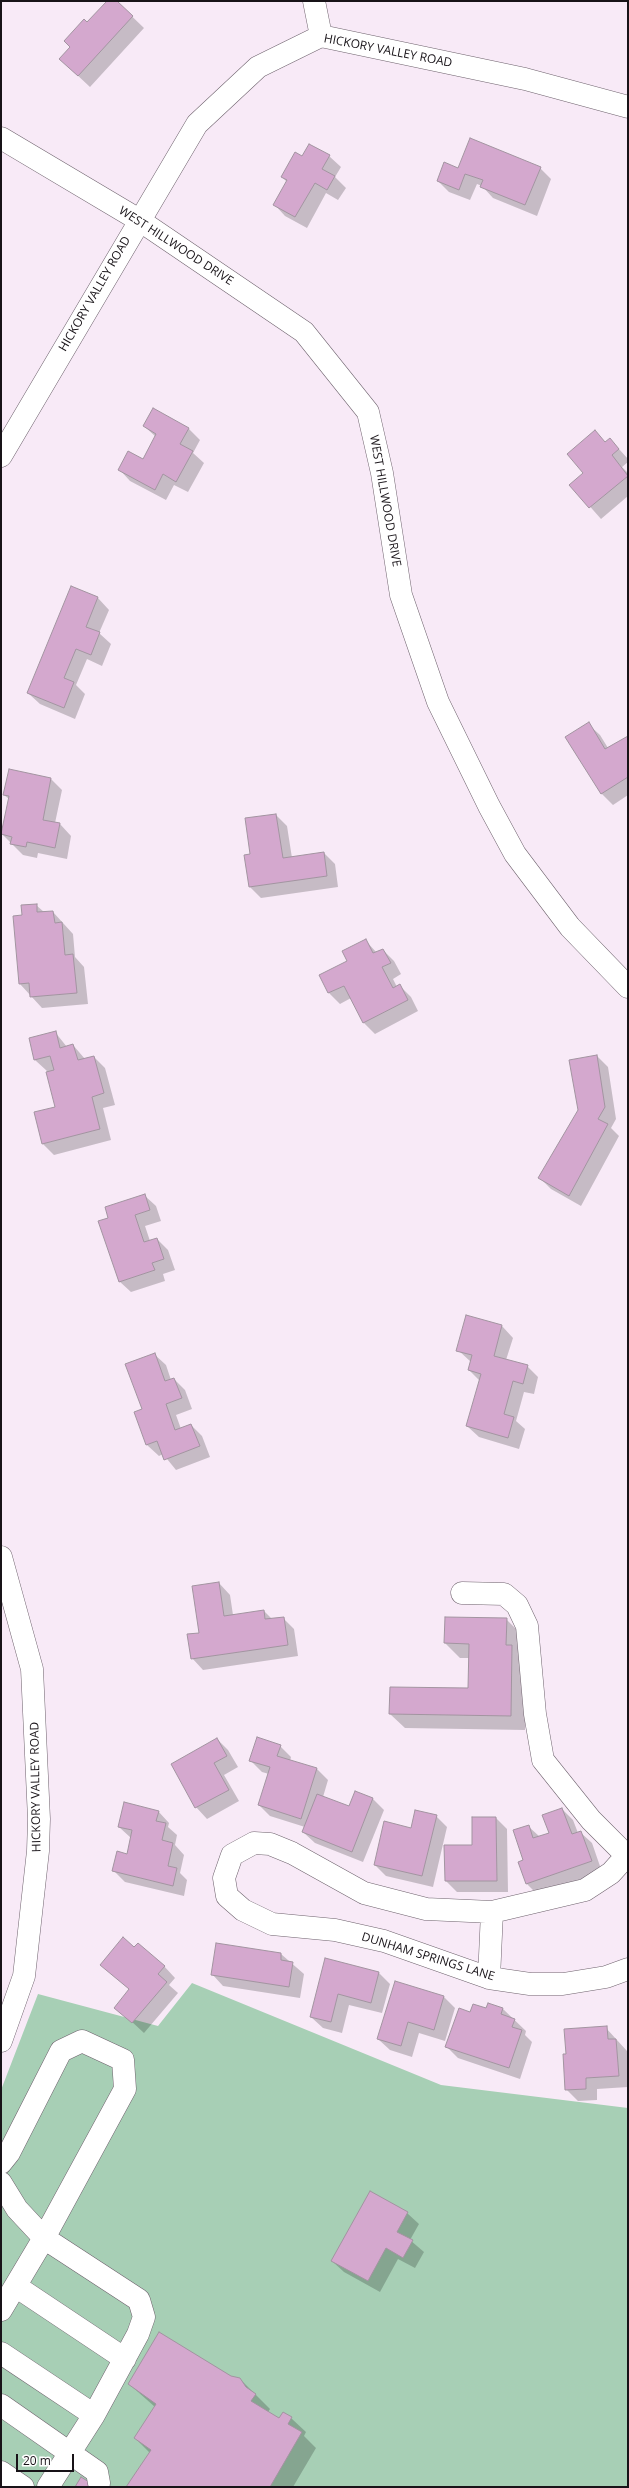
<!DOCTYPE html>
<style>
body{margin:0}
#map{position:relative;width:629px;height:2488px;overflow:hidden;background:#f8eaf7;font-family:"Open Sans",sans-serif}
canvas{display:block}
.frame{position:absolute;inset:0;border:2px solid #181318;pointer-events:none}
.scale{position:absolute;left:16px;top:2454px;width:58px;height:18px;box-sizing:border-box;border:2px solid #181318;border-top:0;padding-left:5px;font-size:12px;line-height:14px;white-space:nowrap;color:#181318;-webkit-text-stroke:3px #fff;paint-order:stroke}
</style>
<div id="map">
<canvas width="629" height="2488"></canvas>
<div class="frame"></div>
<div class="scale">20 m</div>
</div>
<script>
const ctx = document.querySelector('canvas').getContext('2d');
ctx.lineJoin = 'round';
function fillPath(path, color) { ctx.fillStyle = color; ctx.fill(path, 'evenodd'); }
const toPath = rows => new Path2D(rows.map(r => 'M' + r).join(''));
function trace(path, color, width, dash) { ctx.strokeStyle = color; ctx.lineWidth = width; ctx.lineCap = dash ? 'butt' : 'round'; ctx.setLineDash(dash || []); ctx.stroke(path); }
function write(font, color, halo, rows, align = 'center') {
  ctx.font = font + ' "Open Sans",sans-serif'; ctx.lineWidth = 3; ctx.setLineDash([]); ctx.textBaseline = 'middle'; ctx.strokeStyle = halo; ctx.fillStyle = color; for (const [text, x, y, turn = 0] of rows) {
    ctx.save(); ctx.translate(x, y); ctx.rotate((+turn || 0) * Math.PI / 180); ctx.textAlign = isNaN(turn) ? turn : align; if (halo) ctx.strokeText(text, 0, 0); ctx.fillText(text, 0, 0); ctx.restore();
  }
}
fillPath(toPath([
 [192,1983,441,2085,628,2108,628,2487,1,2487,1,2090,38,1994,158,2026]
]), '#a7cfb5');
fillPath(toPath([
 [109,1,116,1,144,28,90,87,60,59],
 [310,145,329,156,341,167,335,177,346,188,338,200,326,193,307,228,285,216,274,204,287,182,282,177,303,158],
 [540,168,551,179,537,216,493,198,482,186,477,184,470,200,449,192,438,181,458,170],
 [153,409,189,429,200,440,193,453,204,463,188,492,174,485,166,500,130,481,119,469,143,460,156,437,144,426],
 [610,439,628,459,628,462,622,467,628,473,628,496,601,519,571,485,585,473],
 [72,588,98,598,109,610,99,633,111,644,102,666,87,659,76,685,85,694,75,719,40,704,28,693],
 [588,724,600,735,608,748,628,737,628,795,613,805,601,793],
 [51,779,62,790,55,823,60,824,71,836,67,859,38,853,37,858,23,855,2,834,9,799,4,795],
 [276,815,287,826,292,858,324,853,335,864,338,887,261,898,250,887,251,855],
 [36,905,44,912,53,912,73,934,75,957,84,967,88,1004,42,1008,20,984,23,916],
 [365,940,377,953,383,950,394,961,401,974,393,979,397,987,399,985,411,997,418,1011,375,1034,364,1023,351,998,340,1004,329,993,320,976,348,961],
 [55,1032,67,1047,73,1045,85,1059,94,1057,105,1068,115,1105,103,1108,111,1140,54,1155,43,1144,57,1107,47,1071,35,1060,30,1039],
 [597,1056,608,1067,616,1119,611,1128,619,1136,581,1206,551,1189,540,1178,579,1110],
 [144,1195,156,1206,161,1221,145,1226,150,1241,157,1239,168,1250,175,1270,163,1274,165,1281,131,1292,119,1281,110,1218],
 [502,1326,513,1338,506,1360,527,1366,538,1377,534,1394,524,1392,516,1421,525,1429,519,1449,479,1437,467,1426,480,1381,469,1370,471,1362,458,1350],
 [154,1354,166,1365,171,1380,174,1379,185,1390,192,1409,176,1415,181,1429,191,1425,202,1436,210,1457,176,1470,163,1454,159,1456,147,1445,143,1410],
 [219,1583,230,1595,233,1615,264,1611,272,1619,283,1618,294,1629,298,1656,203,1670,192,1658],
 [446,1618,506,1619,521,1634,526,1660,525,1730,405,1728,390,1714,469,1689,470,1658,460,1658,445,1643],
 [217,1739,228,1750,238,1767,224,1775,239,1801,207,1819,196,1807],
 [280,1746,291,1757,290,1761,317,1769,328,1780,323,1797,349,1808,355,1792,373,1799,384,1810,363,1862,315,1843,303,1832,305,1827,270,1816,259,1805,269,1774,262,1772,250,1760],
 [562,1809,573,1820,578,1833,580,1832,592,1843,602,1872,538,1895,527,1884,519,1862,524,1860,528,1826,540,1837,550,1833],
 [158,1811,169,1823,168,1827,177,1835,175,1845,184,1855,180,1873,187,1880,184,1896,125,1882,114,1871,128,1855,131,1838,119,1827],
 [436,1816,447,1827,433,1887,386,1876,375,1865,412,1829],
 [496,1818,507,1829,508,1892,457,1892,446,1881],
 [134,1948,164,1966,175,1978,169,1985,178,1993,144,2033,116,2007,130,1990,101,1964],
 [281,1954,304,1974,300,1998,223,1986,212,1974],
 [326,1959,378,1972,390,1984,382,2013,349,2005,342,2033,323,2028,311,2017],
 [396,1983,444,1997,455,2008,445,2041,419,2033,412,2057,390,2050,378,2039],
 [487,2009,503,2009,526,2031,525,2035,532,2042,520,2079,458,2058,447,2047,471,2013],
 [606,2028,627,2051,628,2087,597,2089,597,2100,578,2101,566,2089,567,2055],
 [407,2213,419,2224,410,2240,424,2252,415,2268,398,2259,380,2292,344,2272,332,2261],
 [231,2377,240,2379,270,2409,268,2412,279,2420,291,2418,306,2432,304,2436,316,2448,293,2487,127,2487,150,2453,135,2438,155,2407,129,2384]
]), '#0003');
const building = toPath([
 [107,1,117,1,133,16,78,76,59,59,70,47,64,41,84,19,87,22,107,1],
 [470,138,541,167,525,205,480,187,483,180,465,174,459,190,437,181,444,162,458,168,470,138],
 [309,144,330,155,322,169,335,176,327,190,315,183,295,217,273,205,287,180,281,177,295,152,302,156,309,144],
 [153,408,189,428,180,444,193,451,176,482,163,474,155,490,118,470,128,451,143,459,156,434,143,426,153,408],
 [595,430,605,442,610,438,619,449,612,455,628,476,589,508,569,485,583,473,567,454,595,430],
 [71,586,98,597,86,627,100,632,91,655,76,649,64,678,74,682,64,708,27,693,71,586],
 [589,722,605,749,628,736,628,777,601,794,565,737,589,722],
 [9,769,51,778,43,820,60,823,55,848,27,842,26,847,10,844,12,837,1,834,9,796,3,795,9,769],
 [276,814,283,858,324,852,327,876,249,887,244,855,250,854,245,818,276,814],
 [37,904,37,912,53,911,55,923,62,922,65,955,73,954,77,993,30,997,29,983,19,984,13,916,22,915,21,905,37,904],
 [366,939,373,953,383,949,391,963,382,967,393,988,400,984,408,1000,363,1023,344,986,328,993,319,975,347,961,342,951,366,939],
 [56,1031,60,1048,73,1044,78,1060,94,1056,104,1093,92,1097,100,1129,42,1144,34,1112,55,1107,46,1072,54,1070,50,1056,34,1060,29,1038,56,1031],
 [597,1055,605,1107,598,1119,608,1124,569,1196,538,1178,578,1110,569,1060,597,1055],
 [145,1194,150,1210,135,1215,144,1242,157,1238,164,1259,152,1263,155,1270,119,1282,98,1221,108,1218,105,1207,145,1194],
 [466,1315,502,1325,494,1356,528,1365,523,1384,513,1381,504,1414,514,1417,508,1438,466,1426,481,1374,468,1370,472,1355,456,1351,466,1315],
 [155,1353,165,1381,174,1378,182,1398,166,1404,175,1430,191,1424,200,1446,164,1460,157,1441,146,1445,134,1412,142,1409,125,1364,155,1353],
 [219,1582,224,1616,264,1610,265,1619,284,1617,288,1645,191,1659,187,1634,199,1633,192,1586,219,1582],
 [445,1617,507,1618,506,1645,512,1645,511,1716,389,1714,390,1687,468,1688,469,1644,444,1643,445,1617],
 [257,1737,281,1745,277,1756,317,1768,301,1819,258,1805,270,1767,249,1761,257,1737],
 [217,1738,227,1756,214,1763,229,1790,195,1808,171,1764,217,1738],
 [355,1791,373,1798,352,1852,302,1832,317,1794,349,1806,355,1791],
 [124,1802,159,1811,156,1821,166,1823,162,1840,173,1843,168,1866,177,1868,173,1886,112,1871,117,1851,127,1854,132,1830,118,1827,124,1802],
 [562,1808,572,1834,581,1831,592,1861,526,1884,518,1862,523,1860,513,1830,529,1825,533,1838,549,1833,542,1815,562,1808],
 [415,1810,437,1815,422,1876,374,1865,384,1821,411,1828,415,1810],
 [472,1817,496,1817,497,1881,445,1881,444,1845,472,1845,472,1817],
 [123,1937,134,1947,138,1943,165,1966,158,1974,167,1982,132,2023,114,2008,129,1989,100,1965,123,1937],
 [216,1943,281,1953,281,1960,293,1962,289,1987,211,1975,216,1943],
 [325,1958,379,1972,371,2003,338,1994,331,2022,310,2017,325,1958],
 [395,1981,444,1996,434,2030,408,2022,401,2046,377,2039,395,1981],
 [488,2003,503,2008,501,2014,515,2019,512,2027,522,2030,509,2068,445,2047,459,2008,470,2012,473,2004,486,2008,488,2003],
 [607,2026,608,2039,616,2039,619,2076,586,2078,586,2089,565,2090,563,2054,566,2054,564,2029,607,2026],
 [370,2191,408,2212,397,2232,413,2240,403,2258,386,2248,368,2281,331,2261,370,2191],
 [159,2332,231,2376,240,2378,246,2387,256,2394,251,2401,279,2418,283,2412,292,2417,288,2424,302,2432,270,2487,126,2487,151,2450,134,2438,156,2404,128,2384,159,2332],
 [81,2477,97,2487,75,2487,81,2477]
]);
fillPath(building, '#d4a8ce');
trace(building, '#a294a0', 1);
const minor = toPath([
 [314,1,321,36],
 [1,138,139,220,304,332,368,412,382,473,401,595,438,702,489,806,515,854,570,927,628,987],
 [1,456,197,124,258,67,321,36,525,79,628,107],
 [1,1557,32,1669,39,1819,38,1851,24,1976,1,2041],
 [462,1593,504,1594,517,1605,527,1626,535,1714,543,1760,591,1820,627,1856],
 [628,1854,611,1873,585,1890,492,1912,426,1909,364,1893,292,1853,270,1844,254,1843,232,1855,224,1878,227,1896,243,1910,272,1924,335,1930,384,1941,489,1978,530,1984,563,1984,606,1977,628,1969],
 [489,1978,492,1912],
 [1,2163,9,2153,61,2051,82,2041,123,2060,125,2089,44,2238,1,2310],
 [1,2183,17,2209,44,2238,139,2300,144,2317,138,2334,94,2415,48,2487],
 [17,2287,125,2359],
 [1,2353,94,2415],
 [1,2405,97,2472,99,2483],
 [1,2472,23,2487]
]);
trace(minor, '#6e626d', 23);
trace(minor, '#fff', 22);
write('12px', '#181318', '#fff', [
 ["HICKORY VALLEY ROAD",388,51,11],
 ["WEST HILLWOOD DRIVE",176,246,33],
 ["HICKORY VALLEY ROAD",95,294,-60],
 ["WEST HILLWOOD DRIVE",385,501,80],
 ["HICKORY VALLEY ROAD",36,1787,-91],
 ["DUNHAM SPRINGS LANE",428,1957,17]
]);
</script>
